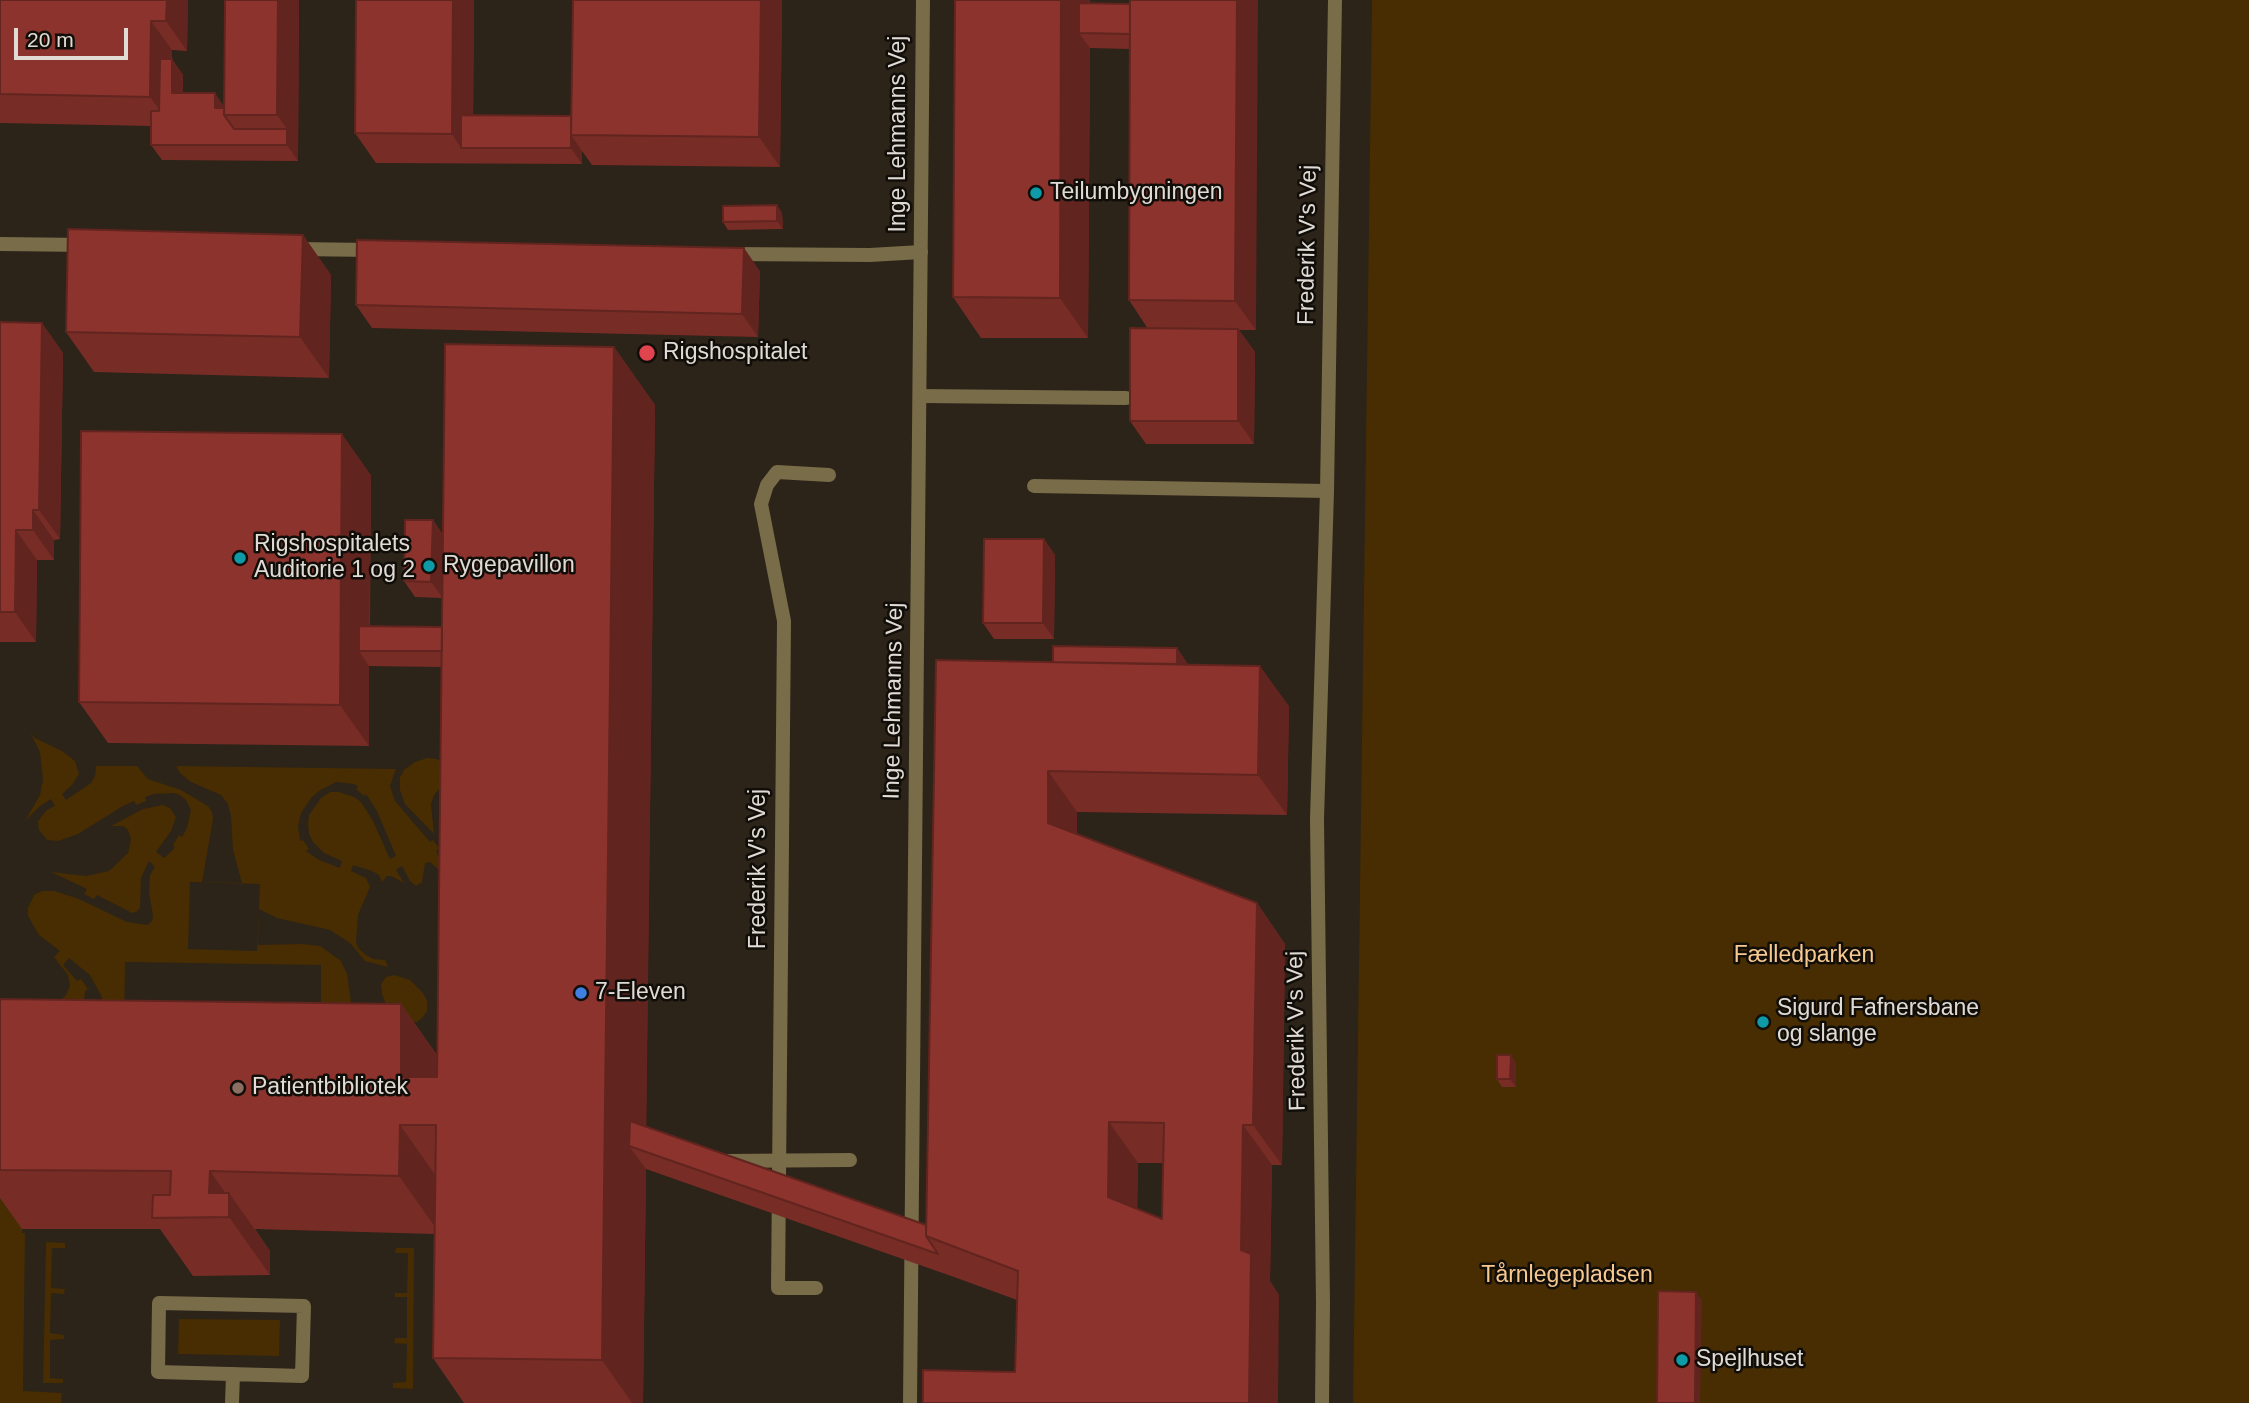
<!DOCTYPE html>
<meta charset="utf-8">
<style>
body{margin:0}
#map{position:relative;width:2249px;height:1403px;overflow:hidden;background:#2c2319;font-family:Arial,sans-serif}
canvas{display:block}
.scale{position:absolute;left:14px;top:28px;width:114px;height:32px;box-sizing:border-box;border:4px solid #e0dbd4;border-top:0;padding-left:9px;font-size:21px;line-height:24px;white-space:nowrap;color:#e0dbd4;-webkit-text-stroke:5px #110d09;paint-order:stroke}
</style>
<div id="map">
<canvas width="2249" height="1403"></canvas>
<div class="scale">20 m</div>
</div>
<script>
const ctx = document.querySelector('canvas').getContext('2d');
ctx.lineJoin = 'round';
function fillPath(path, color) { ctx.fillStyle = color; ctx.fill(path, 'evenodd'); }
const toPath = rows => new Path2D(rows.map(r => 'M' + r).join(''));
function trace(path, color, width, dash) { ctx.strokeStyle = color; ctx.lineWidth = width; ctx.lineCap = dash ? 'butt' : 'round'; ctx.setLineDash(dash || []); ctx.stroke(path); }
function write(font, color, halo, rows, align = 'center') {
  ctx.font = font + ' Arial,sans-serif'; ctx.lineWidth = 5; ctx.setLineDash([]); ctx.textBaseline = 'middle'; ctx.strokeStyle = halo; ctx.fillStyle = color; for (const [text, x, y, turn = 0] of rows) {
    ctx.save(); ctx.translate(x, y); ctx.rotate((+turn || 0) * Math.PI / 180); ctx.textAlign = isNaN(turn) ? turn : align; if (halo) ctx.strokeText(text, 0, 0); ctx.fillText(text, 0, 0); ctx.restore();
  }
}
fillPath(toPath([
 [1372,0,2249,0,2249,1403,1353,1403],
 [30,732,35,738,62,751,75,761,79,774,72,785,62,794,66,800,91,783,95,776,96,766,137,766,148,779,181,790,208,806,212,812,213,819,202,882,242,883,233,850,231,816,228,804,221,795,191,782,180,773,176,766,396,769,390,786,395,801,430,842,433,840,439,848,436,851,445,869,440,871,430,862,425,863,422,882,416,886,410,881,402,866,396,870,404,883,391,876,387,876,382,882,379,875,372,871,353,865,351,871,366,878,370,887,358,915,356,943,359,949,366,955,373,959,385,960,388,967,365,961,350,943,330,930,277,918,259,909,258,945,302,944,320,946,341,961,347,974,351,1002,351,1021,345,1045,69,1039,83,1030,93,1021,97,1016,93,1014,97,1003,101,1005,102,997,90,975,69,958,63,965,77,981,81,979,88,989,85,991,83,1013,54,1033,45,1033,39,1029,37,1021,39,1014,44,1008,60,1001,66,995,70,986,68,975,54,957,60,951,39,935,28,916,28,908,34,895,42,891,54,891,79,899,127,922,148,925,152,921,153,915,149,893,150,875,155,867,149,861,141,878,140,908,136,912,132,913,97,895,94,899,84,894,87,889,51,872,86,876,109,871,128,853,131,839,128,830,123,826,111,826,143,809,163,805,170,808,176,817,171,831,156,852,164,858,175,848,173,845,179,835,182,837,187,828,191,810,186,800,180,795,173,793,154,794,145,797,146,801,136,805,134,801,123,806,78,834,58,841,47,840,39,830,38,821,47,810,55,806,51,799,39,807,25,821,40,795,43,780,40,752],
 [336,782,354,784,358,786,356,789,364,796,366,794,377,811,396,856,390,859,373,821,361,802,354,797,339,792,330,792,321,798,309,815,308,824,309,834,313,842,324,853,342,861,340,868,319,860,306,851,309,849,303,840,300,841,298,826,301,813,311,798,319,791],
 [190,882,260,884,257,951,188,949],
 [125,962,321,965,321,1032,124,1029],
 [427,758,437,759,444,764,443,785,434,795,431,804,434,834,405,804,400,790,400,777,404,770,415,762],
 [394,975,410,980,423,993,427,1001,427,1011,423,1017,417,1022,409,1023,393,1012,385,1002,382,994,381,984,386,977],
 [0,1182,22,1191,22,1233,25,1233,23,1391,62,1393,61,1403,0,1403],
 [46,1242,65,1243,65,1248,52,1248,51,1288,65,1289,64,1294,51,1293,50,1333,64,1335,64,1339,50,1340,50,1378,63,1379,63,1383,43,1383],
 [396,1248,414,1248,413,1389,393,1388,393,1383,406,1382,407,1344,394,1343,395,1338,407,1338,407,1297,395,1297,395,1293,407,1293,408,1253,395,1253],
 [179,1319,280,1320,279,1356,178,1354]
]), '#472d01');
trace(toPath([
 [0,244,86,245],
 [295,249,373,250],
 [729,254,870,255,921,252],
 [920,396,1126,398],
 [1034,486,1327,491],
 [816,1288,778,1288,784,621,761,504,767,485,777,472,829,475],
 [159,1303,304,1306,302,1376,158,1372,159,1303],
 [232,1403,233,1374]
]), '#796c48', 14);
trace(toPath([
 [910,1403,923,0],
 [1322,1403,1323,1303,1317,819,1327,491,1335,0]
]), '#796c48', 14);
trace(toPath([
 [725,1161,850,1160]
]), '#796c48', 14);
fillPath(toPath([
 [0,0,188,0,187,51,172,50,172,59,183,75,183,93,224,106,225,0,299,0,298,161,162,160,151,145,151,126,0,123],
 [356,0,474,0,473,115,571,116,782,0,780,167,592,165,582,151,582,164,376,163,355,133],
 [1090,3,1130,4,1256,330,1239,330,1255,352,1254,444,1146,444,1130,421,1148,329,1129,300,1130,49,1090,48,1088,338,981,338,953,297],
 [777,205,782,213,783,229,728,230,723,222],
 [303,235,331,275,329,378,94,372,66,332],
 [760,271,758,337,372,328,356,305],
 [0,322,42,323,63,353,60,539,54,540,54,560,37,560,36,642,0,642],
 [614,347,655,405,646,1127,926,1225,1053,662,1177,648,1188,665,1289,706,1287,815,1077,812,1077,834,1257,903,1285,944,1282,1165,1272,1165,1270,1281,1279,1295,1015,1372,1017,1300,954,1277,646,1169,643,1403,464,1403,433,1358,434,1234,255,1229,270,1251,270,1275,193,1276,160,1229,22,1229,0,1198,0,999,401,1004,437,1055,441,667,369,666,369,746,108,743,79,702,371,475,370,626,442,627,442,598,415,597,404,581,433,520,443,535],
 [1138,1163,1163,1163,1162,1219,1137,1209],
 [1044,539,1055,555,1054,639,994,639,983,623],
 [1511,1055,1516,1064,1516,1087,1502,1087,1497,1079]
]), '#782c26');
fillPath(toPath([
 [167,0,188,0,187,51,166,21],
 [278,0,299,0,298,161,287,145,287,129,277,115],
 [453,0,474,0,473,148,461,148,452,134],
 [761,0,782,0,780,167,759,137],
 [1061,0,1090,0,1090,33,1079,33,1090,48,1088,338,1060,298],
 [1237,0,1258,0,1256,330,1235,301],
 [151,21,172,50,171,126,150,97],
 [172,59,183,75,183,108,172,93],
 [215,93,226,109,215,108],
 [571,116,571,135,582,151,582,164,571,148],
 [777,205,782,213,783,229,777,221],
 [303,235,331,275,329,378,300,337],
 [744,248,760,271,758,337,742,314],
 [42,323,63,353,60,539,39,510],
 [1238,329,1255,352,1254,444,1238,421],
 [614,347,655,405,646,1152,629,1146,646,1169,643,1403,632,1403,602,1360],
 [342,434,371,475,369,651,359,651,369,666,369,746,340,705],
 [33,510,54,540,54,560,33,530],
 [433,520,444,536,443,598,431,582],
 [16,530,37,560,36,642,15,612],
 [1044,539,1055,555,1054,639,1043,623],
 [1177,648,1188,664,1188,685,1177,670],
 [1260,666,1289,706,1287,815,1258,775],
 [1048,771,1077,812,1077,863,1048,823],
 [1257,903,1285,944,1282,1165,1253,1125],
 [401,1004,442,1063,442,1133,401,1077],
 [1511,1055,1516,1064,1516,1087,1510,1079],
 [1109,1122,1138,1163,1137,1238,1108,1197],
 [400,1125,441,1183,440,1234,399,1176],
 [1243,1125,1272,1165,1270,1281,1279,1295,1278,1403,1249,1403,1241,1250],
 [210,1171,229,1198,229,1193,270,1251,270,1275,229,1217,209,1193],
 [1696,1292,1702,1300,1700,1403,1695,1403]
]), '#61241f');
const building = toPath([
 [0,0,167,0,166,21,151,21,150,97,0,94,0,0],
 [225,0,278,0,277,115,224,115,225,0],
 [356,0,453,0,452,134,355,133,356,0],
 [573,0,761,0,759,137,571,135,573,0],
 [955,0,1061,0,1060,298,953,297,955,0],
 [1130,0,1237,0,1235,301,1129,300,1130,0],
 [1079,3,1130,4,1130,34,1079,33,1079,3],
 [160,59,172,59,172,93,215,93,215,108,224,108,224,115,234,129,287,129,287,145,151,145,151,111,159,111,160,59],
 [461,115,571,116,571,148,461,148,461,115],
 [777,205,777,221,723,222,723,206,777,205],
 [68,229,303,235,300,337,66,332,68,229],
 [357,240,744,248,742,314,356,305,357,240],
 [0,322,42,323,39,510,33,510,33,530,16,530,15,612,0,612,0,322],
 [1130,328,1238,329,1238,421,1130,421,1130,328],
 [445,344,614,347,602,1360,433,1358,436,1125,400,1125,399,1176,210,1171,209,1193,229,1193,229,1217,152,1218,153,1195,170,1195,171,1171,0,1170,0,999,401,1004,401,1077,437,1077,445,344],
 [81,431,342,434,340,705,79,702,81,431],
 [405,520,433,520,431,582,404,581,405,520],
 [984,539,1044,539,1043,623,983,623,984,539],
 [359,626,442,627,442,651,359,651,359,626],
 [1053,646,1177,648,1177,664,1053,662,1053,646],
 [936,660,1260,666,1258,775,1048,771,1048,823,1257,903,1253,1125,1243,1125,1241,1250,1251,1254,1249,1403,923,1403,923,1370,1015,1372,1018,1271,926,1236,936,660],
 [1109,1122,1164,1123,1162,1219,1108,1197,1109,1122],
 [1497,1055,1511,1055,1510,1079,1497,1079,1497,1055],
 [630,1121,926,1225,926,1236,938,1254,629,1146,630,1121],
 [1658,1291,1696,1292,1695,1403,1657,1403,1658,1291]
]);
fillPath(building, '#8b332c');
trace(building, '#61241f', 2);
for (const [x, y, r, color] of [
 [1036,193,7,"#0f9aa8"],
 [647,353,9,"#e0444e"],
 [240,558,7,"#0f9aa8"],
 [429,566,7,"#0f9aa8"],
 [581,993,7,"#3f7fe0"],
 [1763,1022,7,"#0f9aa8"],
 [238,1088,7,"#8d6e63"],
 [1682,1360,7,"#0f9aa8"]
]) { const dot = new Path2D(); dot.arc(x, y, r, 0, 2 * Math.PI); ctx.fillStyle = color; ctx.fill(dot); trace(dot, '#110d09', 2.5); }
write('23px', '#e0dbd4', '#110d09', [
 ["Inge Lehmanns Vej",899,134,-90],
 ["Frederik V's Vej",1308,245,-89],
 ["Inge Lehmanns Vej",894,701,-89],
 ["Frederik V's Vej",759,869,-90],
 ["Frederik V's Vej",1297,1031,-91]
]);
write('23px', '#e0dbd4', '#110d09', [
 ["Teilumbygningen",1050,193],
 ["Rigshospitalet",663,353],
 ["Rigshospitalets",254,545],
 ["Auditorie 1 og 2",254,571],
 ["Rygepavillon",443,566],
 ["7-Eleven",595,993],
 ["Sigurd Fafnersbane",1777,1009],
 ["og slange",1777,1035],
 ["Patientbibliotek",252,1088],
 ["Spejlhuset",1696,1360]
], 'left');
write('23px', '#f8c98f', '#110d09', [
 ["Fælledparken",1804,956],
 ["Tårnlegepladsen",1567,1276]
]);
</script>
